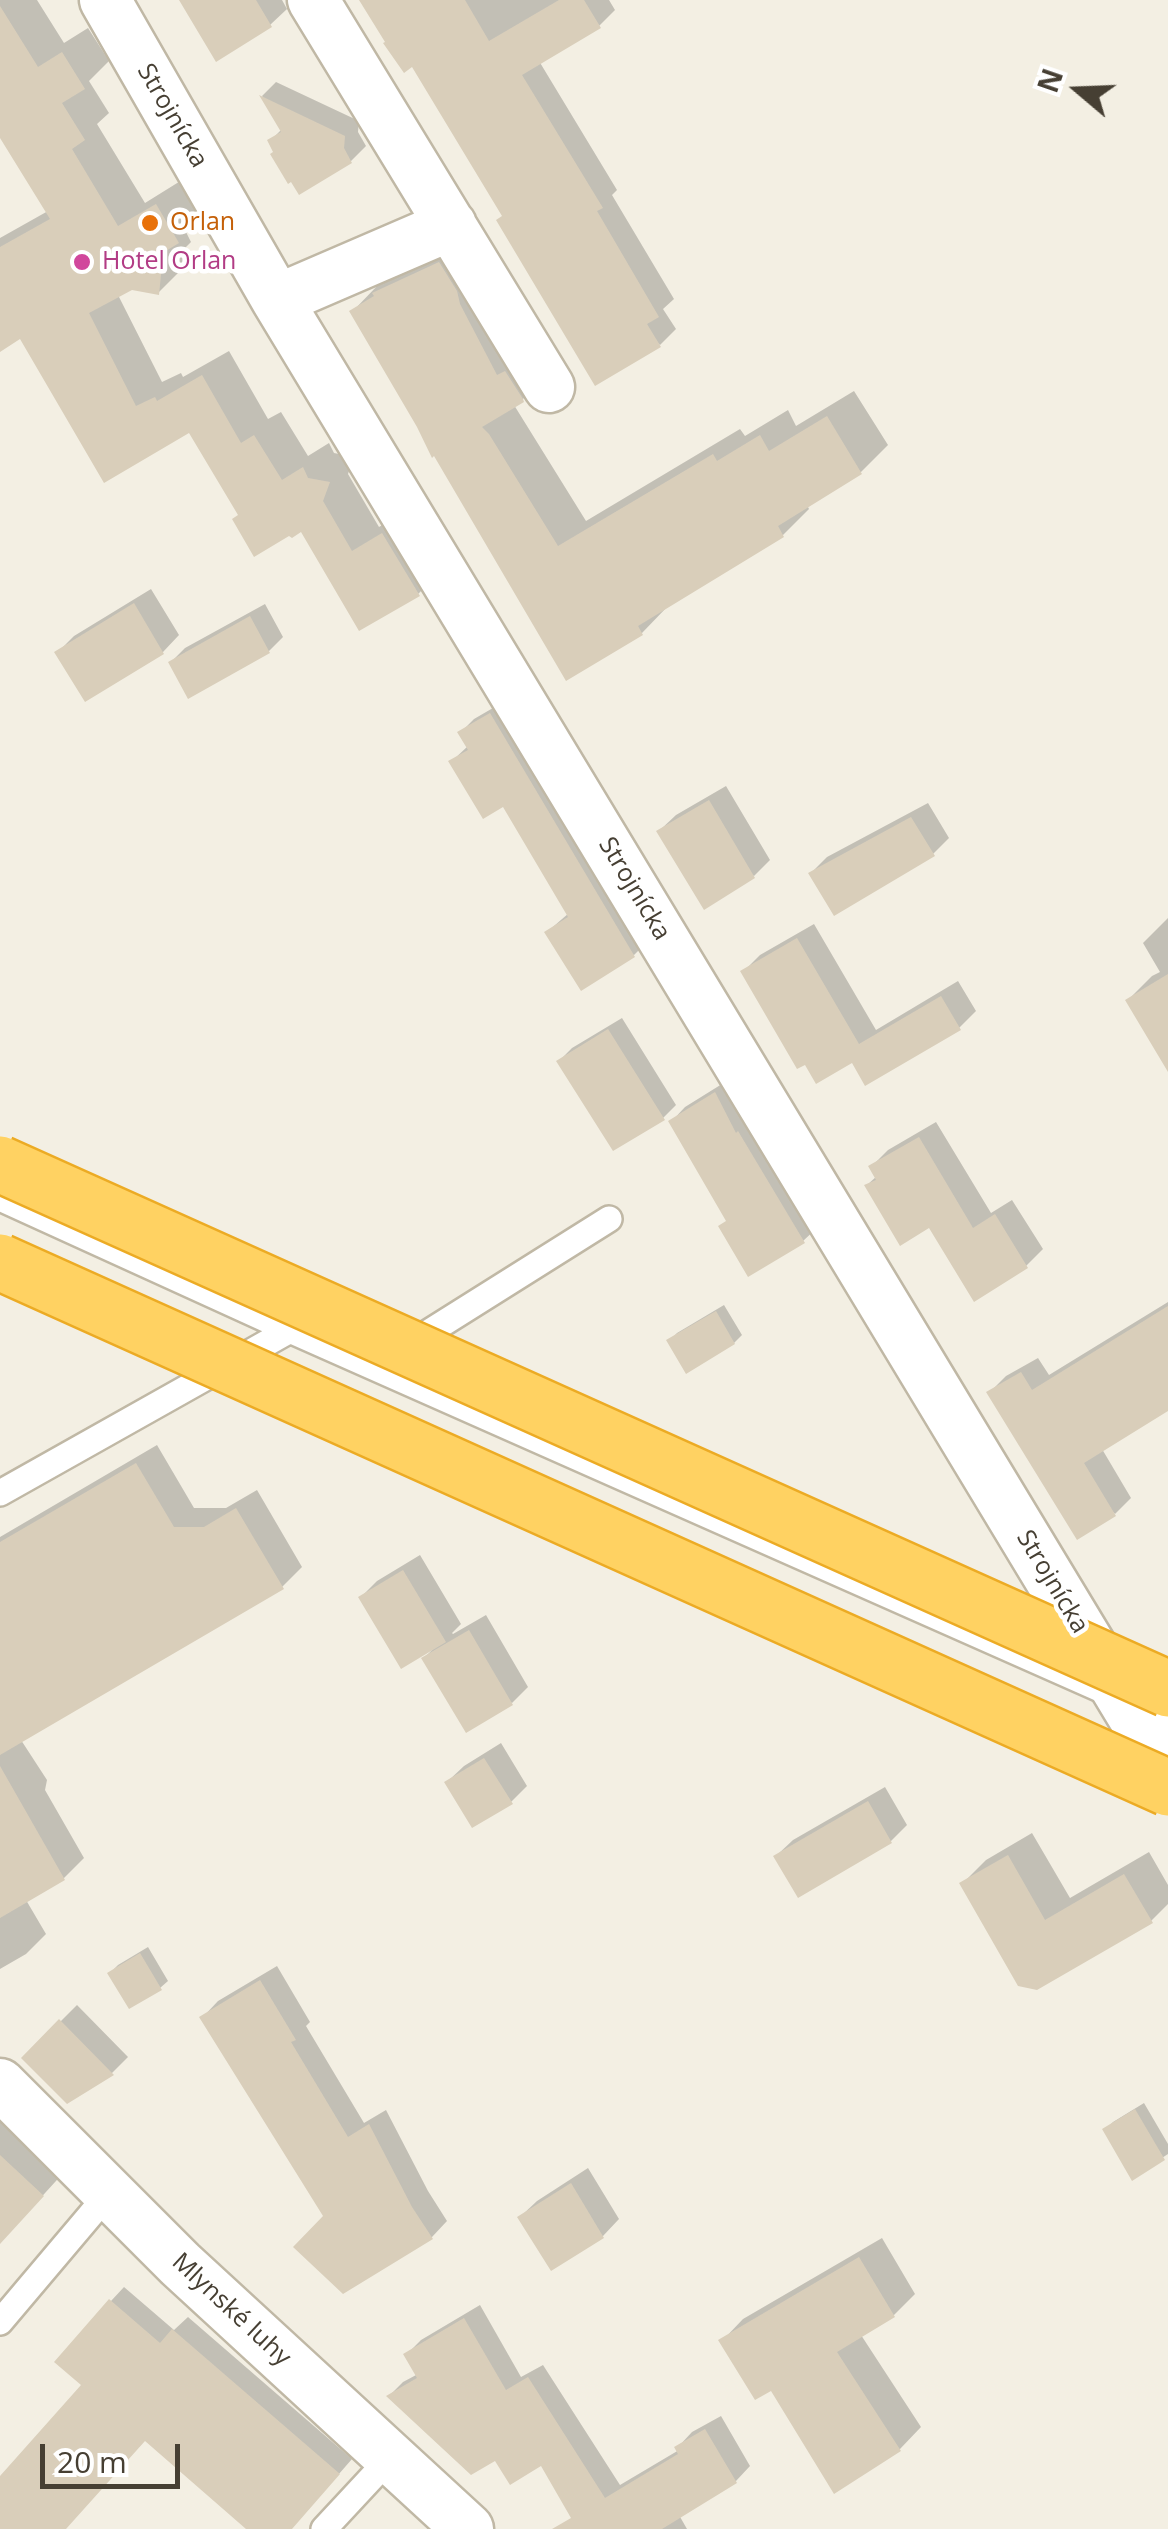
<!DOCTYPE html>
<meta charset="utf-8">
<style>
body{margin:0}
#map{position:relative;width:1168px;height:2529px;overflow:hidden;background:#f3efe3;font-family:"Open Sans",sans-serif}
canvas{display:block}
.north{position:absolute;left:1028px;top:40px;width:100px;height:100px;-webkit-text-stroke:8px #fff;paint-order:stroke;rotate:289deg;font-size:28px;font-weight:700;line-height:40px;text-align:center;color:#463f33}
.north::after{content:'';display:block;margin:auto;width:35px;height:45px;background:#463f33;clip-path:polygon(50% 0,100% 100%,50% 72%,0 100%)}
.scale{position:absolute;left:40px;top:2444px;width:140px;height:45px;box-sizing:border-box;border:5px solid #463f33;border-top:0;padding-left:12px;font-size:30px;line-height:35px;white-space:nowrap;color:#463f33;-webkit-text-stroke:8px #fff;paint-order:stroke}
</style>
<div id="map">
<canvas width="1168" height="2529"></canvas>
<div class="north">N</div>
<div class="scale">20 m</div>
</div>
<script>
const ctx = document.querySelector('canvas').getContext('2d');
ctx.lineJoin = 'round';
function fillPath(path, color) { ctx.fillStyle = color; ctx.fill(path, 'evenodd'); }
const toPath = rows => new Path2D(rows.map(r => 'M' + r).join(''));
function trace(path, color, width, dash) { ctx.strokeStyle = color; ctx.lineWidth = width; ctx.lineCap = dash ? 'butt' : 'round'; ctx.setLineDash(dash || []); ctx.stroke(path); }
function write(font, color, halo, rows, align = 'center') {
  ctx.font = font + ' "Open Sans",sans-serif'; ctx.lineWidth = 9; ctx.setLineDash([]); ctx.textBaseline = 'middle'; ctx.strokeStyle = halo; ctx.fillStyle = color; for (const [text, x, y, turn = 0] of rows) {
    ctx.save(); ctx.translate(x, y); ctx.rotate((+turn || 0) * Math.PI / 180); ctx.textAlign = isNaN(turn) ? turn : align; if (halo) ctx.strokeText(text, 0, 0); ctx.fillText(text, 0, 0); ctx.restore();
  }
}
fillPath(toPath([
 [0,0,37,0,64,43,88,28,109,61,89,81,109,113,97,124,145,203,182,180,203,215,186,232,191,242,185,248,184,267,158,293,131,287,118,295,162,382,181,373,183,377,229,351,268,419,281,412,308,456,329,443,334,453,354,457,348,474,379,527,408,509,444,569,418,594,302,528,240,514,190,430,105,480,21,336,0,326,0,238,48,211,0,133],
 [182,0,282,0,287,9,270,25],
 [362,0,609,0,615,10,599,26,539,61,617,190,612,195,674,299,663,309,676,329,660,345,505,216,413,64],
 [276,82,359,121,358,132,366,146,351,161,276,152,270,141,282,129,262,96],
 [466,237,549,373,522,400,514,405,586,521,740,429,745,436,788,410,796,426,854,391,888,445,861,472,807,505,809,509,783,535,668,606,642,633,567,677,352,312,378,285],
 [151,589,179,635,163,652,85,699,58,652,74,636],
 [265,604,283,637,269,651,171,662,185,648],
 [505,701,648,941,634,955,547,932,569,913,504,804,452,761,468,746,460,733,474,719],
 [726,786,770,860,754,876,659,831,676,815],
 [928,803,949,838,933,854,811,873,827,857],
 [1168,918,1168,1067,1128,1000,1152,976,1160,972,1143,943],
 [814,924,876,1030,958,981,976,1011,959,1028,853,1060,806,1062,743,972,760,955],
 [622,1018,676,1105,663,1118,559,1061,572,1048],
 [730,1079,818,1227,803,1241,728,1219,671,1122,685,1107],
 [936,1122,991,1213,1012,1200,1043,1249,1026,1266,930,1225,867,1185,877,1176,871,1167,888,1150],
 [1168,1302,1168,1408,1102,1449,1131,1498,1115,1514,990,1392,1006,1376,1038,1358,1049,1375],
 [724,1305,742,1335,734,1343,669,1341,677,1333],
 [157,1445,194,1508,226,1508,257,1490,302,1567,282,1587,21,1740,47,1780,45,1790,84,1858,64,1878,26,1900,46,1934,26,1954,0,1969,0,1537],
 [420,1555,461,1624,452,1633,453,1634,486,1615,528,1687,512,1703,424,1658,433,1649,361,1597,377,1581],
 [501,1743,527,1786,511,1802,447,1782,464,1766],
 [885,1787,907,1825,891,1841,776,1856,793,1840],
 [1032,1833,1070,1898,1149,1852,1168,1885,1168,1904,1151,1921,1037,1987,962,1884,986,1860],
 [148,1947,168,1981,160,1988,110,1973,118,1965],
 [277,1966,310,2022,306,2026,364,2123,386,2110,428,2191,447,2221,432,2237,343,2291,326,2216,203,2017,218,2001],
 [77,2005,128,2057,112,2073,67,2101,24,2058],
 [1144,2103,1168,2144,1168,2154,1133,2177,1106,2129,1113,2122],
 [0,2110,66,2170,25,2215,0,2237],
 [588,2168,619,2219,603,2236,551,2268,520,2217,537,2201],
 [882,2238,915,2294,894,2315,861,2335,921,2427,900,2449,834,2490,772,2387,722,2341,743,2319],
 [124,2287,174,2330,188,2317,352,2459,291,2529,250,2529,146,2439,65,2529,0,2529,0,2479,84,2384,111,2301],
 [480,2305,521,2377,543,2365,620,2485,679,2450,678,2447,692,2432,721,2416,750,2466,736,2481,679,2515,687,2529,580,2529,542,2463,496,2458,389,2396,403,2382,418,2374,407,2354,421,2340]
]), '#0003');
fillPath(toPath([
 [179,0,256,0,272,27,216,62],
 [359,0,465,0,489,41,559,0,584,0,601,28,522,75,603,208,597,211,659,317,647,324,661,347,595,386,496,220,502,216,412,67,404,73,383,43,385,42],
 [0,6,38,67,62,52,85,89,62,103,85,140,72,149,118,226,156,204,179,243,159,255,167,270,161,274,159,295,132,290,89,313,136,406,155,397,157,401,202,375,241,443,254,435,282,480,303,467,308,478,330,482,323,501,352,551,382,533,420,596,359,631,301,532,292,538,289,536,254,557,232,519,238,515,189,433,104,483,20,339,0,352,0,247,50,219,0,138],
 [259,95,345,136,344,148,352,163,299,195,291,182,288,184,270,154,273,152,267,140,281,132],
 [439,262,457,291,460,304,497,375,505,371,523,399,524,402,482,427,489,434,558,546,713,454,717,461,760,435,769,451,827,416,862,474,778,526,784,537,638,626,643,635,566,681,434,456,432,458,417,427,349,311,374,296,372,293],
 [134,603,164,654,85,702,54,652],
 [250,616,270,653,188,699,168,662],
 [490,713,635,957,581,991,544,932,568,917,503,807,483,819,448,761,468,750,457,732],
 [709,800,755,878,704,910,656,831],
 [911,817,935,856,834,916,808,873],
 [797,938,859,1044,941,996,961,1030,865,1086,852,1063,816,1084,805,1065,797,1069,740,971],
 [1168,974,1168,1072,1125,1000],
 [608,1029,665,1120,613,1151,556,1061],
 [715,1092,736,1133,738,1131,805,1243,748,1277,718,1226,726,1221,668,1121],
 [919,1137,973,1228,995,1214,1028,1268,974,1302,929,1228,900,1246,864,1185,876,1180,868,1166],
 [1168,1306,1168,1411,1084,1463,1116,1516,1077,1540,986,1392,1021,1372,1032,1390],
 [716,1311,735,1344,686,1374,666,1340],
 [136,1463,174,1527,204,1527,236,1508,284,1589,0,1755,0,1542],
 [403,1570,446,1642,401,1669,358,1597],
 [469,1630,513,1705,466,1733,421,1658],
 [484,1758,513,1804,472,1828,444,1782],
 [0,1766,65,1880,0,1918],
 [868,1801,892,1843,798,1898,773,1856],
 [1008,1855,1045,1920,1124,1874,1153,1923,1037,1990,1018,1986,959,1883],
 [140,1953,162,1990,129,2009,107,1973],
 [260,1980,296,2040,291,2042,348,2137,369,2124,412,2207,433,2239,343,2294,293,2247,323,2216,199,2017],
 [59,2019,114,2075,67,2104,21,2058],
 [1135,2109,1165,2160,1132,2181,1102,2129],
 [0,2155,44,2196,0,2244],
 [571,2183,604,2238,551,2271,517,2217],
 [859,2257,895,2317,837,2352,901,2451,834,2494,771,2391,755,2400,718,2340],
 [109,2299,160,2343,172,2329,340,2474,292,2529,246,2529,145,2441,66,2529,0,2529,0,2476,81,2385,54,2362],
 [464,2318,506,2390,528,2377,605,2498,678,2454,674,2447,705,2429,737,2483,662,2529,552,2529,571,2518,541,2466,510,2485,495,2461,471,2475,386,2396,417,2378,403,2354]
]), '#d9ceba');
const service = toPath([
 [0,1198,290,1330,1168,1719],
 [407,1346,609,1219],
 [0,1493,290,1330],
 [0,2322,109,2193],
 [324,2529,390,2458]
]);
const minor = toPath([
 [105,0,277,300,1168,1774],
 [313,0,549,387],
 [277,300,451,225],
 [0,2084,180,2264,468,2529]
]);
trace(service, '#c0b8a5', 30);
trace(minor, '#c0b8a5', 55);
trace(service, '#fff', 25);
trace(minor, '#fff', 50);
const motorwayBridge = toPath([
 [0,1164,1168,1689],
 [0,1262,1168,1788]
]);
trace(motorwayBridge, '#ecab24', 60, []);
trace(motorwayBridge, '#ffd262', 55);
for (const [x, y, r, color] of [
 [150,223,10,"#e8710a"],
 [82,262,10,"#d1479c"]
]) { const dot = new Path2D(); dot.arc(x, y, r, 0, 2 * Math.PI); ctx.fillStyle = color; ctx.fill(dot); trace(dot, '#fff', 4); }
write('25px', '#463f33', '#fff', [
 ["Strojnícka",172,116,60],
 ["Strojnícka",634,889,59],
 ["Strojnícka",1052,1582,59],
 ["Mlynské luhy",231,2310,43]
]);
write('25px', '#c56008', '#fff', [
 ["Orlan",170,223]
], 'left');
write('25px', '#b23c85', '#fff', [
 ["Hotel Orlan",102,262]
], 'left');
</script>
